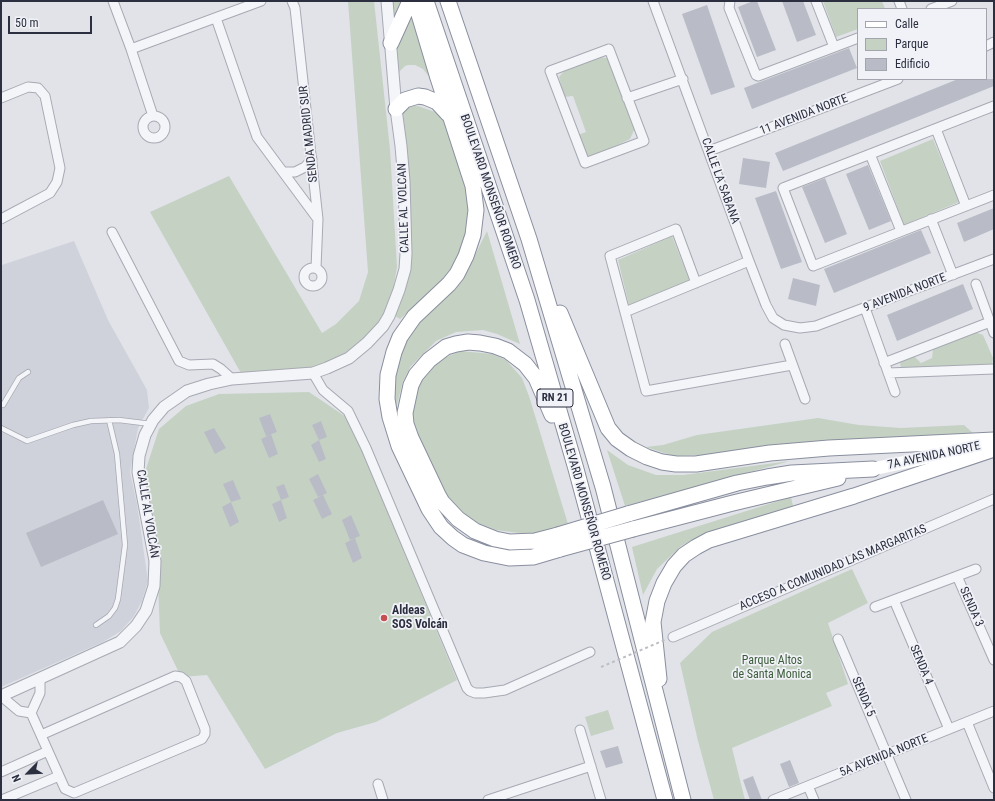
<!DOCTYPE html>
<meta charset="utf-8">
<style>
body{margin:0}
#map{position:relative;width:995px;height:801px;overflow:hidden;background:#e1e3e9;font-family:"Roboto Condensed",sans-serif}
canvas{display:block}
.frame{position:absolute;inset:0;border:2px solid #2b2f40;pointer-events:none}
.legend{position:absolute;left:857px;top:8px;width:130px;height:72px;box-sizing:border-box;background:#f1f2f7;border:1px solid #a2a4ae;margin:0;padding:5px 7px;list-style:none;font-size:12px;color:#2b2f40}
.legend li{display:flex;align-items:center;gap:8px;height:20px}
.legend b{width:20px;border:1px solid #a2a4ae}
.north{position:absolute;left:8px;top:753px;width:40px;height:40px;-webkit-text-stroke:3px #f1f2f7;paint-order:stroke;rotate:246deg;font-size:11px;font-weight:700;line-height:16px;text-align:center;color:#2b2f40}
.north::after{content:'';display:block;margin:auto;width:14px;height:18px;background:#2b2f40;clip-path:polygon(50% 0,100% 100%,50% 72%,0 100%)}
.scale{position:absolute;left:8px;top:16px;width:84px;height:18px;box-sizing:border-box;border:2px solid #2b2f40;border-top:0;padding-left:5px;font-size:12px;line-height:14px;white-space:nowrap;color:#2b2f40;-webkit-text-stroke:3px #f1f2f7;paint-order:stroke}
</style>
<div id="map">
<canvas width="995" height="801"></canvas>
<div class="frame"></div>
<ul class="legend">
<li><b style="height:5px;background:#fff"></b>Calle</li>
<li><b style="height:11px;background:#c5d2c3"></b>Parque</li>
<li><b style="height:11px;background:#b9bcc6"></b>Edificio</li>
</ul>
<div class="north">N</div>
<div class="scale">50 m</div>
</div>
<script>
const ctx = document.querySelector('canvas').getContext('2d');
ctx.lineJoin = 'round';
function fillPath(path, color) { ctx.fillStyle = color; ctx.fill(path, 'evenodd'); }
const toPath = rows => new Path2D(rows.map(r => 'M' + r).join(''));
function trace(path, color, width, dash) { ctx.strokeStyle = color; ctx.lineWidth = width; ctx.lineCap = dash ? 'butt' : 'round'; ctx.setLineDash(dash || []); ctx.stroke(path); }
function write(font, color, halo, rows, align = 'center') {
  ctx.font = font + ' "Roboto Condensed",sans-serif'; ctx.lineWidth = 3.5; ctx.setLineDash([]); ctx.textBaseline = 'middle'; ctx.strokeStyle = halo; ctx.fillStyle = color; for (const [text, x, y, turn = 0] of rows) {
    ctx.save(); ctx.translate(x, y); ctx.rotate((+turn || 0) * Math.PI / 180); ctx.textAlign = isNaN(turn) ? turn : align; if (halo) ctx.strokeText(text, 0, 0); ctx.fillText(text, 0, 0); ctx.restore();
  }
}
fillPath(toPath([
 [74,241,108,320,147,390,149,408,138,428,130,472,137,504,148,581,142,601,134,616,121,631,103,642,1,687,1,267,2,265]
]), '#d0d2db');
fillPath(toPath([
 [348,1,374,1,390,149,397,267,393,291,383,318,364,340,335,360,306,369,242,375,150,212,229,176,322,333,336,324,359,301,368,272],
 [389,1,407,1,393,22],
 [412,1,434,83,423,69,415,65,408,65,405,66,400,71,398,76,391,44],
 [823,1,882,1,885,9,858,9,858,29,836,37],
 [599,57,607,58,635,128,630,139,593,157,584,154,578,135,586,132,573,96,564,97,559,77,564,71],
 [414,106,418,106,435,112,441,117,449,130,468,198,468,206,467,227,458,261,438,285,400,319,395,316,403,296,410,271,398,117,407,108],
 [933,139,959,202,904,225,880,161],
 [487,231,520,344,497,334,483,330,456,332,436,341,411,366,403,381,396,409,393,377,403,346,416,322,464,277],
 [672,236,690,282,629,305,618,260],
 [975,332,983,335,993,358,992,365,901,368,900,362,914,356,921,363,932,358,933,349],
 [461,351,492,354,506,360,522,378,529,396,568,524,543,532,527,534,496,530,478,523,467,516,446,496,412,424,412,400,418,383,429,370,444,358],
 [309,392,349,419,457,680,376,722,337,733,265,769,207,675,181,677,160,633,156,533,145,472,159,429,186,406,219,394],
 [818,418,859,425,901,428,964,425,974,434,826,441,703,455,673,456,646,447,663,445,697,435],
 [607,450,628,465,656,475,683,475,790,461,625,506],
 [791,497,793,506,717,531,699,536,681,546,657,569,643,595,632,547],
 [852,569,868,603,828,623,848,684,826,693,832,706,732,748,745,800,714,800,698,741,680,663,712,632],
 [608,710,614,729,591,736,585,717]
]), '#c5d2c3');
fillPath(toPath([
 [753,1,757,1,776,50,757,57,738,7],
 [782,1,803,1,816,35,797,42],
 [707,5,735,87,711,95,682,14],
 [849,48,857,68,752,109,744,88],
 [958,79,994,79,994,86,783,171,775,153],
 [743,158,770,162,766,188,739,184],
 [868,165,891,221,869,230,846,174],
 [825,178,847,234,825,243,802,187],
 [776,191,802,262,781,269,755,198],
 [994,208,994,229,964,242,957,223],
 [921,230,931,253,834,293,824,269],
 [793,278,820,285,816,306,788,299],
 [963,284,973,309,897,341,887,315],
 [270,414,277,432,266,436,259,418],
 [321,421,327,437,319,440,312,425],
 [214,428,226,448,215,454,204,432],
 [271,434,278,454,269,458,261,439],
 [319,440,326,459,319,462,311,445],
 [318,474,327,493,323,495,332,514,322,519,313,500,323,495,318,497,309,479],
 [233,480,241,499,231,502,223,484],
 [284,484,289,497,281,500,276,487],
 [103,500,118,534,41,567,26,533],
 [281,500,287,518,279,522,272,504],
 [231,502,239,522,230,527,222,507],
 [351,515,360,536,350,540,342,520],
 [355,538,362,558,353,563,345,543],
 [618,746,623,763,606,768,600,751],
 [790,760,799,783,789,787,780,764],
 [753,776,762,800,750,800,743,780]
]), '#b9bcc6');
const service = toPath([
 [3,405,19,378,28,372],
 [1,428,27,441,73,425,91,421,119,420,151,424],
 [96,625,109,616,115,608,118,599,125,545,117,454,109,420]
]);
const minor = toPath([
 [113,1,131,49,153,116],
 [292,1,295,8,318,219,316,268],
 [653,1,749,261,766,305,773,318,784,325,800,328,816,326,994,259],
 [730,1,729,8,756,75,758,76,858,38],
 [816,1,834,47],
 [899,1,902,9],
 [931,9,952,1],
 [216,18,257,137,317,218],
 [986,46,994,42],
 [131,49,261,1],
 [609,49,644,141,585,163,550,71,609,49],
 [1,98,28,87,38,88,45,96,60,168,57,182,50,193,1,219],
 [627,98,683,79],
 [994,106,783,188,813,266,994,195],
 '143 127a11 11 0 1 1 22 0a11 11 0 1 1-22 0Z',
 [936,129,966,206],
 [709,151,898,79],
 [870,154,901,231],
 [283,172,295,172,305,167,312,159],
 [931,219,953,275],
 [112,232,179,361,189,365,213,364,221,369,232,379],
 '304 277a9 9 0 1 1 18 0a9 9 0 1 1-18 0Z',
 [696,283,676,229,610,256,646,391,792,365],
 [976,284,994,333],
 [865,308,895,392],
 [625,312,749,261],
 [785,344,805,399],
 [884,363,990,322],
 [313,373,323,390,348,411,366,448,467,688,470,691,475,693,484,693,505,690,590,652],
 [888,373,994,369],
 [957,576,994,660],
 [894,600,949,729],
 [875,607,976,569],
 [673,637,994,499],
 [838,639,906,800],
 [1,696,19,711,31,713,40,693,40,679],
 [31,713,65,789,74,793,202,739,205,734,205,729,186,681,181,677,175,676,41,735],
 [967,722,994,788],
 [580,730,601,800],
 [1,772,48,751],
 [378,784,383,800],
 [808,786,814,800],
 [2,800,59,776],
 [488,800,591,766],
 [773,800,994,711]
]);
const tertiary = toPath([
 [1,696,120,642,136,626,146,611,154,586,155,561,138,472,139,456,145,435,153,420,164,407,187,391,209,384,232,379,313,373,327,368,349,358,367,343,383,326,389,316,399,290,405,269,406,254,404,181,401,146,396,109,387,1]
]);
const trunk = toPath([
 [415,1,438,78,473,186,476,210,473,235,466,256,457,274,449,284,414,317,400,337,394,352,388,375,387,399,390,417,399,446,429,509,441,527,453,538,463,545,484,553,509,558,533,557,560,549],
 [426,1,527,300,576,469,665,800],
 [448,1,529,239,603,487,683,800],
 [391,43,410,1],
 [396,109,405,100,418,96,425,97,437,102,448,114],
 [560,313,608,428,617,439,631,449,647,457,662,462,676,464,696,464,770,453,829,448,994,440],
 [552,415,536,378,525,364,508,351,495,346,480,343,468,342,456,344,446,347,429,360,416,375,411,385,405,413,406,424,411,438,438,495,442,502,458,519,475,531,495,539,510,542,535,541,558,535],
 [628,514,737,483,767,477,792,473,873,469],
 [633,529,733,503,838,478],
 [659,679,653,622,657,601,664,583,674,566,684,555,696,547,709,540,854,496,994,449]
]);
trace(service, '#a7a9b3', 6);
trace(minor, '#a7a9b3', 11);
trace(tertiary, '#a7a9b3', 13);
trace(trunk, '#8a8f9f', 17);
trace(service, '#f4f5f8', 4.5);
trace(minor, '#f4f5f8', 9);
trace(tertiary, '#f4f5f8', 11);
trace(toPath([
 [873,469,985,445]
]), '#fff', 13);
trace(trunk, '#fff', 15);
const trunkBridge = toPath([
 [558,535,628,514],
 [560,549,633,529]
]);
trace(trunkBridge, '#8a8f9f', 17, []);
trace(toPath([
 [601,667,667,639]
]), '#bcbec4', 2, [3, 3]);
trace(trunkBridge, '#fff', 15);
for (const [x, y, r, color] of [
 [384,618,4,"#c64e50"]
]) { const dot = new Path2D(); dot.arc(x, y, r, 0, 2 * Math.PI); ctx.fillStyle = color; ctx.fill(dot); trace(dot, '#f1f2f7', 1.5); }
for (const [x, y, w] of [
 [555,398,36]
]) { const box = new Path2D(); box.roundRect(x - w / 2, y - 9, w, 18, 3); ctx.fillStyle = '#f1f2f7'; ctx.fill(box); trace(box, '#2b2f40', 1); }
write('bold 11px', '#2b2f40', null, [
 ["RN 21",555,398]
]);
write('12px', '#2b2f40', '#f1f2f7', [
 ["11 AVENIDA NORTE",804,115,-21],
 ["SENDA MADRID SUR",309,134,-96],
 ["CALLE LA SABANA",720,181,70],
 ["BOULEVARD MONSEÑOR ROMERO",490,192,71],
 ["CALLE AL VOLCAN",404,208,-92],
 ["9 AVENIDA NORTE",905,293,-21],
 ["7A AVENIDA NORTE",934,456,-12],
 ["BOULEVARD MONSEÑOR ROMERO",584,502,74],
 ["CALLE AL VOLCÁN",147,514,81],
 ["ACCESO A COMUNIDAD LAS MARGARITAS",833,568,-23],
 ["SENDA 3",971,607,66],
 ["SENDA 4",921,665,67],
 ["SENDA 5",863,697,67],
 ["5A AVENIDA NORTE",884,756,-22]
]);
write('bold 12px', '#2b2f40', '#f1f2f7', [
 ["Aldeas",392,611],
 ["SOS Volcán",392,625]
], 'left');
write('12px', '#3a5b39', '#f1f2f7', [
 ["Parque Altos",772,661],
 ["de Santa Monica",772,675]
]);
</script>
